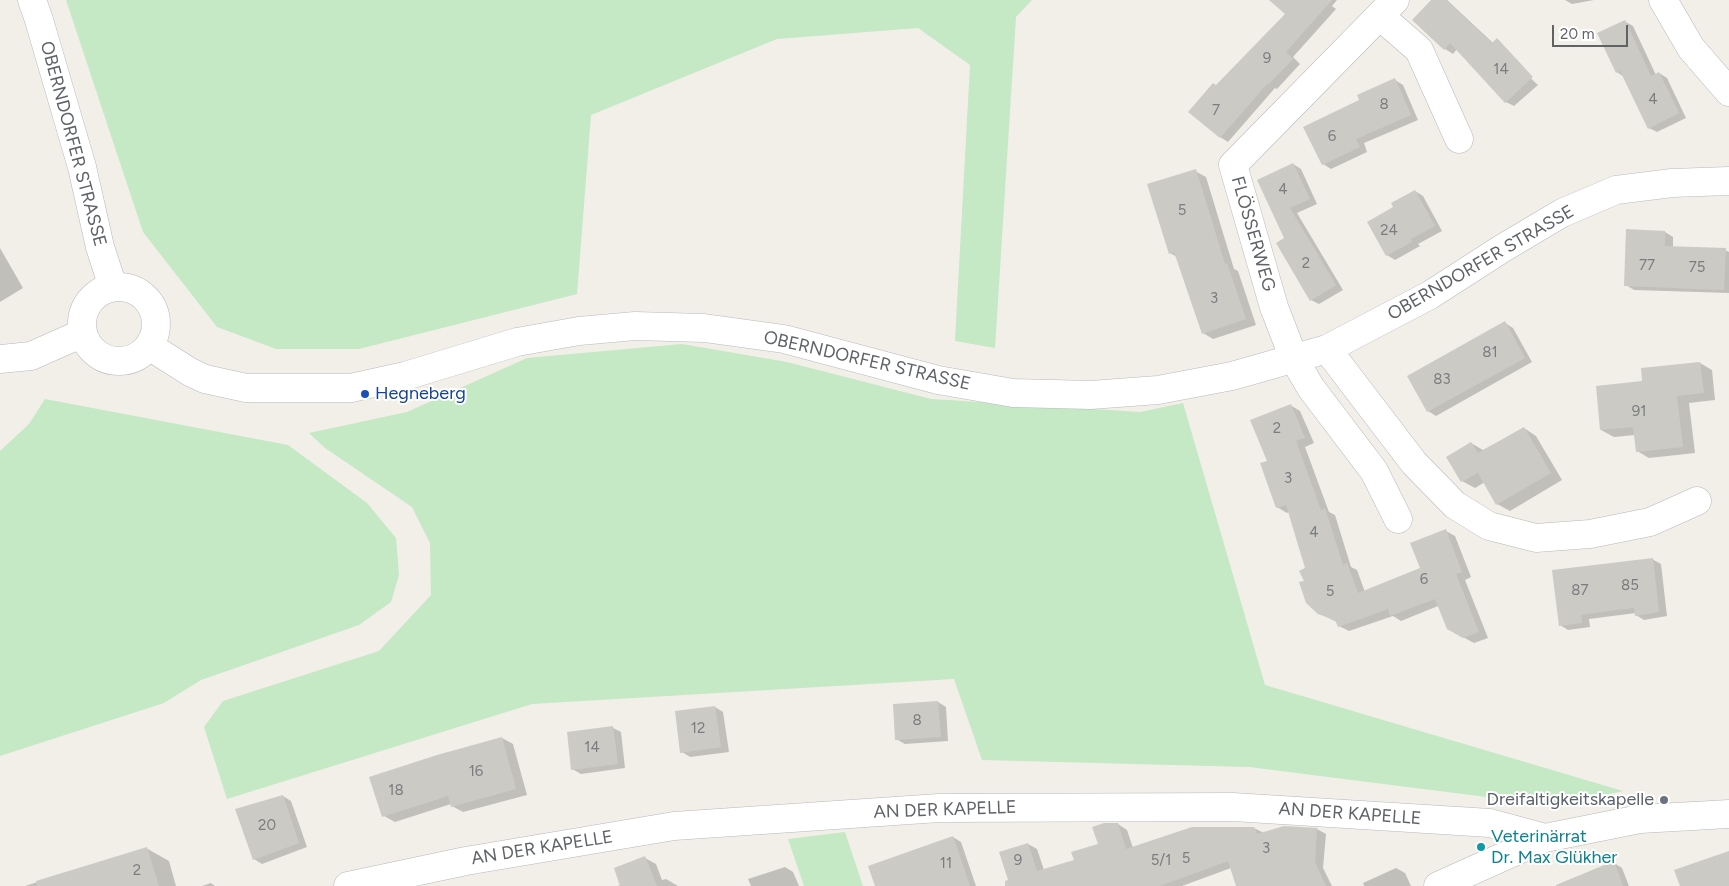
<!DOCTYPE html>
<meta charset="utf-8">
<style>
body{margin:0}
#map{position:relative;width:1729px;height:886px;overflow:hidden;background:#f1efe8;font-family:Figtree,sans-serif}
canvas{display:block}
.scale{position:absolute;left:1552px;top:25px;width:76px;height:22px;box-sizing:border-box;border:2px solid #5f6368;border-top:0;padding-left:6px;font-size:15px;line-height:18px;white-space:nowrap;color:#5f6368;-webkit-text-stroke:4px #fff;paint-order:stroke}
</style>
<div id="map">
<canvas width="1729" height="886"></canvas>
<div class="scale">20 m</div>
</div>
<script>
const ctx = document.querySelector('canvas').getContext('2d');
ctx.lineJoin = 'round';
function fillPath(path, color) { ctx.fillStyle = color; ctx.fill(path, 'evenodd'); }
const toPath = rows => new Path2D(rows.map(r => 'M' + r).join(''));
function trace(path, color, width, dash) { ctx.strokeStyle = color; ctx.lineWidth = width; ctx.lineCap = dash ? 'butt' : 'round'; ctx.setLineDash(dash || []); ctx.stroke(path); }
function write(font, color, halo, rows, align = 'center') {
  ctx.font = font + ' Figtree,sans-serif'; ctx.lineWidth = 4; ctx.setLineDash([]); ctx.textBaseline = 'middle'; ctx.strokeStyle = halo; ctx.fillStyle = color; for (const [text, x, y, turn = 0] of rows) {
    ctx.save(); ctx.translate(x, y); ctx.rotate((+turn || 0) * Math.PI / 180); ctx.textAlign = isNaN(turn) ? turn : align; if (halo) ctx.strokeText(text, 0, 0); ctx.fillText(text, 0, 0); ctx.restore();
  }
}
fillPath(toPath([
 [66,0,1032,0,1016,17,995,348,955,341,970,65,918,28,777,39,591,115,577,294,359,349,276,349,217,327,143,232],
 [682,344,787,362,931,399,1140,412,1183,403,1265,685,1623,791,1558,806,1249,767,982,760,954,679,532,704,227,799,204,727,223,701,379,651,431,595,430,543,412,507,325,448,309,433,407,412,527,358],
 [45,399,288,445,367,503,396,538,399,575,391,602,359,625,201,680,164,703,0,756,0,451,29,424],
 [845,832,863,886,804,886,788,839]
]), '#c5e8c5');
fillPath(toPath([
 [1276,0,1337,0,1332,6,1336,9,1293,57,1300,64,1277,89,1275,88,1228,142,1220,137,1216,87,1287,14],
 [1432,0,1447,0,1538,85,1514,106,1506,102,1457,49,1453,54,1445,49],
 [1565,0,1594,0,1572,4],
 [1624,21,1633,26,1656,75,1659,73,1667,78,1686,118,1657,132,1649,128,1624,77,1617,72],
 [1395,80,1403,85,1418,120,1364,143,1367,152,1331,169,1323,164,1361,101],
 [1293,164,1301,169,1317,204,1297,213,1343,290,1319,304,1311,300,1286,239],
 [1195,171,1206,177,1234,269,1238,271,1256,325,1213,339,1203,333,1177,257,1170,253],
 [1415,191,1423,196,1442,231,1418,244,1420,246,1395,260,1387,255],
 [1627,231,1665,232,1673,237,1673,248,1725,250,1729,252,1729,293,1634,290,1626,285],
 [0,248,23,288,0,302],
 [1505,323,1513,328,1532,362,1436,416,1428,411],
 [1700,363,1712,370,1715,400,1689,403,1695,453,1649,458,1637,451,1635,435,1614,437,1601,430,1644,382],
 [1290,405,1300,411,1314,443,1305,447,1329,512,1335,515,1351,567,1357,570,1365,592,1422,569,1446,531,1455,536,1471,577,1465,580,1488,638,1474,643,1448,629,1438,606,1401,621,1393,616,1349,631,1339,626,1337,622,1318,613,1306,582,1307,568,1289,512,1287,513,1277,507,1268,462],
 [1524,428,1536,436,1562,480,1510,511,1497,504,1485,482,1475,488,1462,481,1471,443,1483,450],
 [1652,559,1661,564,1667,616,1644,620,1636,615,1636,613,1589,619,1590,627,1568,630,1560,625],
 [938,702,946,707,948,741,905,744,896,739],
 [715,707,723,712,729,752,690,757,682,752,676,712],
 [613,728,621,732,625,768,581,774,572,769],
 [502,738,513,744,527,795,463,812,452,806,451,804,395,822,384,816],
 [283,796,291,801,307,847,262,864,254,859],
 [1118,824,1127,830,1133,848,1254,828,1264,833,1317,829,1326,834,1323,868,1332,886,1255,886,1231,868,1182,886,1012,886,1028,844,1037,849,1044,870,1075,861,1099,845],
 [953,837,961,842,976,886,877,886],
 [146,848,169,861,176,886,25,886],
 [645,858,656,864,662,880,666,879,678,886,617,886,621,885],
 [1614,863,1622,868,1629,886,1558,886],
 [785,867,793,872,799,886,751,886,748,879],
 [1396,868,1405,873,1411,886,1364,886,1363,883],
 [211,883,215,886,202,886]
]), '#0003');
fillPath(toPath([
 [1269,0,1332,0,1286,52,1293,59,1268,85,1267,84,1220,138,1188,112,1213,83,1216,85,1285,14],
 [1431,0,1446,0,1492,43,1497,38,1533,77,1505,103,1450,43,1444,50,1412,20],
 [1625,20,1651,76,1659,72,1679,113,1648,129,1620,71,1616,73,1597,33],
 [1395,78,1411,115,1356,139,1360,147,1322,165,1303,127,1359,100,1357,95],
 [1293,163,1310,199,1290,208,1336,285,1310,301,1276,243,1284,238,1257,180],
 [1196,169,1225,264,1227,263,1246,319,1202,334,1174,252,1169,254,1147,184],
 [1415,190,1435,226,1411,239,1412,242,1386,256,1367,222,1393,207,1391,203],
 [1626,229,1665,231,1665,246,1726,248,1724,290,1624,286],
 [1505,321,1525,358,1427,412,1407,376],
 [1700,362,1704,393,1677,396,1683,447,1636,452,1633,427,1600,430,1596,386,1642,381,1641,368],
 [1291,404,1305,438,1296,441,1321,510,1325,508,1343,565,1347,563,1358,593,1420,568,1410,543,1446,529,1462,572,1456,574,1479,632,1463,638,1447,629,1435,599,1390,616,1388,609,1338,627,1335,620,1318,614,1306,603,1299,582,1304,581,1299,571,1305,568,1286,505,1276,508,1260,463,1267,461,1250,420],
 [1524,427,1551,473,1496,505,1478,473,1461,482,1446,457,1471,442,1478,453],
 [1653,558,1659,612,1635,616,1634,608,1608,611,1581,615,1582,623,1559,626,1552,570],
 [938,701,941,737,895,740,893,704],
 [715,706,721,747,680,753,675,711],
 [613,726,618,764,571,770,567,732],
 [502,737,516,789,451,807,448,796,382,817,369,777,437,755],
 [283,795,299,843,253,860,235,809],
 [1104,823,1118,823,1126,849,1192,827,1254,827,1257,834,1284,826,1317,828,1315,862,1326,886,1236,886,1228,861,1160,886,1005,886,1005,881,1008,880,999,852,1028,843,1037,871,1074,860,1071,852,1098,844,1092,827],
 [953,836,970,886,875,886,868,866],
 [147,847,159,886,37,886,36,881],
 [1729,851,1729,886,1680,886,1674,870],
 [645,856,657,886,620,886,614,868],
 [1614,861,1623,886,1556,886,1556,885]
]), '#cccac5');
const street = toPath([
 [1395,0,1233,165,1274,307,1294,359,1311,388,1374,471,1398,519],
 [1663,0,1691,48,1729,92],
 [1380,16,1419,50,1459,139],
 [1327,349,1414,463,1455,505,1489,526,1536,538,1590,534,1650,522,1697,501],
 [0,359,31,356,83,333],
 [348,886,466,861,674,826,939,808,1233,807,1490,823,1545,838],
 [1438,886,1545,838,1640,819,1729,814]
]);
const secondary = toPath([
 [32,0,39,20,82,167,100,247,113,287],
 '82 324a37 37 0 1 1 74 0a37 37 0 1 1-74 0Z',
 [149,346,190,372,205,379,246,388,351,388,405,376,517,342,579,331,635,326,704,328,784,339,938,380,1013,393,1091,395,1158,390,1232,376,1327,349,1430,295,1503,248,1562,213,1616,190,1672,183,1729,181]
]);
trace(street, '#b5b8bc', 29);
trace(secondary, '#b6babf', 29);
trace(street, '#fff', 28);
trace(secondary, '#fff', 28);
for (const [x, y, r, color] of [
 [365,394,5,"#1a4fb4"],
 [1664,800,5,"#6b7280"],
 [1481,847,5,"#0f9aa8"]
]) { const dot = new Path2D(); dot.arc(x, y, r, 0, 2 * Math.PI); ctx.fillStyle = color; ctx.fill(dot); trace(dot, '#fff', 2); }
write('15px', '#7a7d7f', null, [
 ["9",1267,59],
 ["14",1501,70],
 ["4",1653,100],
 ["8",1384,105],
 ["7",1216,111],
 ["6",1332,137],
 ["4",1283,190],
 ["5",1182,211],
 ["24",1389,231],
 ["2",1306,264],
 ["77",1647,266],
 ["75",1697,268],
 ["3",1214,299],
 ["81",1490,353],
 ["83",1442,380],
 ["91",1639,412],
 ["2",1277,429],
 ["3",1288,479],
 ["4",1314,533],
 ["6",1424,580],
 ["85",1630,586],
 ["87",1580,591],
 ["5",1330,592],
 ["8",917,721],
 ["12",698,729],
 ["14",592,748],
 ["16",476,772],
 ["18",396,791],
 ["20",267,826],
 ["3",1266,849],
 ["5",1186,859],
 ["9",1018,861],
 ["5/1",1161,861],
 ["11",946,864],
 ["2",137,871]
]);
write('18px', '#5f6368', '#fff', [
 ["OBERNDORFER STRASSE",73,144,75],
 ["FLÖSSERWEG",1253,234,74],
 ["OBERNDORFER STRASSE",1481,263,-30],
 ["OBERNDORFER STRASSE",867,361,13],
 ["AN DER KAPELLE",945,810,-2],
 ["AN DER KAPELLE",1350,814,4],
 ["AN DER KAPELLE",542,848,-9]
]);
write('18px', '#164399', '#fff', [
 ["Hegneberg",375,394]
], 'left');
write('18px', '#5b616d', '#fff', [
 ["Dreifaltigkeitskapelle",1654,800]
], 'right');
write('18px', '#0d838f', '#fff', [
 ["Veterinärrat",1491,837],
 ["Dr. Max Glükher",1491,858]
], 'left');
</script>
